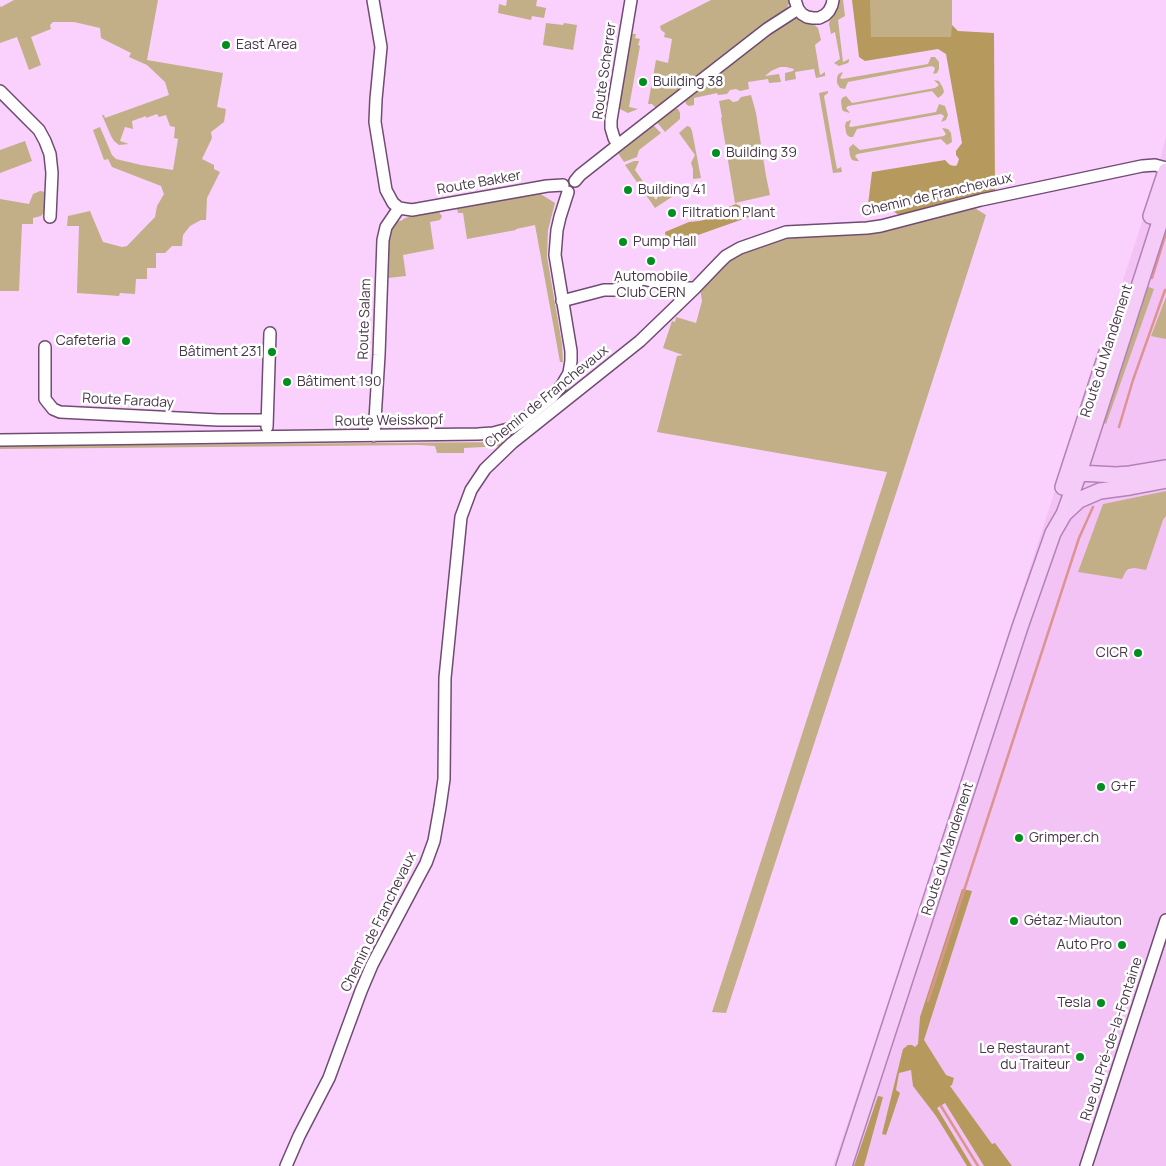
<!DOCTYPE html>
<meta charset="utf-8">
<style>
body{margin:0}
canvas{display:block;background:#fad0fd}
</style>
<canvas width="1166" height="1166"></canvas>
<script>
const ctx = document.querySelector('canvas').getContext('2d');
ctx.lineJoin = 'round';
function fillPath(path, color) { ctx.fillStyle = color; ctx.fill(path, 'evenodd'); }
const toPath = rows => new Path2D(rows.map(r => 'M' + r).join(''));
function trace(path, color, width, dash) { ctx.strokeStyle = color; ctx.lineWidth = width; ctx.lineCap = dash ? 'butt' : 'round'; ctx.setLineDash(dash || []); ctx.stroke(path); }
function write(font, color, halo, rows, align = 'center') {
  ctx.font = font + ' Manrope,sans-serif'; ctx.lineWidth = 5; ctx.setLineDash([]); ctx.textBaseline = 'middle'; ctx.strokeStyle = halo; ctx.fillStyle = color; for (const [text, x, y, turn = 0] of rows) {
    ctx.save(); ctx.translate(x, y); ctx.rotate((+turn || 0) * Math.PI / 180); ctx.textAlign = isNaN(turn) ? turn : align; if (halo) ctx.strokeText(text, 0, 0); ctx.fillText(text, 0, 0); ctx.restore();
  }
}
fillPath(toPath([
 [1166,137,1166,491,1103,504,1124,574,1126,571,1135,568,1166,516,1166,1166,833,1166,909,941,1152,191]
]), '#f3c3f6');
fillPath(toPath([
 [14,0,158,0,147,60,223,73,217,107,226,109,224,122,211,132,212,138,202,159,214,165,214,169,220,172,207,198,206,220,201,220,190,226,183,235,182,246,172,246,165,253,156,253,156,268,147,268,147,279,136,279,135,294,120,293,119,296,77,293,79,226,67,226,68,216,90,211,103,242,122,247,127,246,155,217,157,206,164,194,161,186,112,167,108,159,104,160,93,130,100,127,112,155,116,159,141,165,173,170,178,139,174,138,175,127,170,126,166,115,159,117,157,114,146,118,146,116,132,121,133,129,125,127,120,141,129,144,119,145,114,141,111,136,102,115,104,115,105,118,169,95,165,82,147,65,129,57,131,53,101,38,100,28,74,22,53,22,50,25,51,29,31,37,41,65,29,70,17,37,0,43,0,6,1,7],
 [507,0,537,0,536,6,546,8,544,18,532,16,531,20,498,13,499,4,506,6],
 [711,0,789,0,789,4,785,11,765,23,656,108,652,104,648,104,656,60,668,63,672,39,664,37,665,33,661,30,660,26],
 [839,0,843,0,845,16,838,20,843,62,849,59,849,61,848,63,839,66,834,63,840,59,835,32,831,34,829,24,830,20,838,7],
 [870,0,952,0,952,37,870,37],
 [794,18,798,18,811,22,818,28,821,40,815,45,820,75,825,72,825,76,816,78,814,69,795,72,796,79,785,81,785,73,793,71,794,69,786,67,780,67,771,71,765,76,779,74,781,82,769,83,768,79,748,82,749,89,740,91,736,89,730,90,727,94,718,95,717,93,694,98,694,105,689,106,686,104,685,100,767,34],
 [546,23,563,25,564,23,577,25,573,50,543,45],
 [631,34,636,34,635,38,640,39,638,45,640,46,629,107,638,109,628,113,618,108],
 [931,57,935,57,939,62,939,69,937,73,933,74,935,68,932,66,848,82,845,89,840,88,837,83,837,78,838,75,840,73,843,72,840,78,842,79,928,64],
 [934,80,939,81,943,88,944,92,942,95,938,98,932,91,848,106,846,108,850,113,843,111,842,109,841,101,842,98,846,96,852,103,935,88,939,85],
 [828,91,828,93,824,96,834,153,837,169,841,167,842,172,833,173,819,93],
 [751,95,756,113,766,176,770,195,735,203,721,118,722,117,719,101,729,99,733,102,738,101,741,97],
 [939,104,945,106,948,115,946,120,941,122,944,116,941,114,857,129,853,137,850,137,847,135,846,132,845,126,846,122,851,120,849,126,851,127,936,112],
 [673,107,678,109,680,113,680,119,665,132,656,121],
 [653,125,661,133,639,150,637,157,624,162,618,153,618,151],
 [687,126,690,127,692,131,701,178,693,179,693,169,691,163,695,155,679,133],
 [942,128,948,129,951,133,952,142,947,145,941,139,857,154,855,156,859,161,856,161,852,160,850,156,849,148,853,144,860,150,907,142,944,136,946,134],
 [25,141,32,161,0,173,0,150],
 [634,161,639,161,635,170,656,200,660,193,662,195,672,194,686,184,687,187,655,208,625,165],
 [40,191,46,192,46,210,41,216,33,218,33,224,22,224,19,291,0,291,0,199,29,204,33,194],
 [539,193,555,203,548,230,547,257,562,344,563,362,560,362,535,225,516,229,516,230,467,239,463,213,458,213,457,209],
 [973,207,986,215,902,475,726,1013,712,1012,887,472,657,432,677,356,683,355,663,348,672,321,675,322,676,317,696,323,702,301,700,288,731,258,784,239,873,232],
 [438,211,442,216,440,220,430,222,434,249,403,255,406,276,388,278,389,235,390,230,396,222,403,220,403,219,414,215],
 [1146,286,1154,289,1106,424,1102,422],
 [1166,297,1166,339,1151,336],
 [509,442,504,446,464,448,464,453,437,453,435,446,419,445,0,449,0,446],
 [1166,491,1166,516,1163,520,1146,570,1135,568,1129,569,1126,571,1122,579,1078,572,1103,504]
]), '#c3af87');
fillPath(toPath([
 [852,0,870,0,871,37,951,37,952,25,958,31,994,33,995,191,901,216,886,207,867,213,872,172,945,160,950,165,955,166,957,165,959,159,956,155,956,151,962,143,946,54,938,49,865,61,859,57],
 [736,204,744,208,749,217,667,246,665,232,689,222,699,221,713,218,721,210],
 [962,889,972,891,924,1040,946,1075,954,1078,952,1085,950,1086,992,1144,995,1143,1012,1166,984,1166,945,1103,937,1108,972,1166,967,1166,936,1116,913,1086,911,1070,899,1073,896,1090,900,1093,886,1135,882,1134,902,1053,903,1049,908,1045,912,1045,915,1047,918,1044,920,1017],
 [878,1096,883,1097,864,1166,854,1166]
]), '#b6995d');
trace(toPath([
 [1152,278,1166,233],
 [1119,427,1133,380,1165,290],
 [928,1001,1079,538,1093,507],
 [941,1106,978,1166]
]), '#db9590', 2.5);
const minor = toPath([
 [373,0,381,47,376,99,375,122,386,190,393,203,399,208,412,210,547,186,563,185],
 [795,0,798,9,802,14,807,17,813,18,819,18,825,15,829,11,832,5,833,0],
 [0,91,39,130,45,141,50,154,52,173,50,217],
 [618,145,614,138,611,128,611,120,631,0],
 [575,181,580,175,618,145,767,29,798,9],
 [562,301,604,290,614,290,643,279,681,288,695,288],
 [45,347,45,399,53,409,60,412,218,420,266,420],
 [267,427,270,333],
 [374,436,379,355,383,240,386,227,399,208],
 [0,440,478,434,493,433,512,428,522,421,552,397,562,385,569,373,571,361,571,351,555,255,557,230,560,217,568,192],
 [286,1166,299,1136,329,1078,361,991,372,965,418,878,426,863,434,841,440,807,444,779,445,678,461,517,471,490,485,469,512,443,640,341,695,288,719,263,726,256,740,248,786,232,867,228,881,226,981,200,1142,166,1155,165,1166,168],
 [1086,1166,1166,920]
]);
const major = toPath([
 [1151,216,1166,171],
 [1071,473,1079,473,1116,475,1130,474,1166,468],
 [1063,487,1107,352],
 [1065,513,1079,500,1100,491,1130,487,1166,480],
 [844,1166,1020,627,1053,533,1064,514,1079,473,1166,203]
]);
trace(minor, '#704c73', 14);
trace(major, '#b281b6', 18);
trace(minor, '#fff', 11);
trace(major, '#f4ccf7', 15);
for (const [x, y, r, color] of [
 [226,45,5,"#008e1f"],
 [643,82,5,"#008e1f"],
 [716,153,5,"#008e1f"],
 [628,190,5,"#008e1f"],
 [672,213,5,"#008e1f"],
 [623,242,5,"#008e1f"],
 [651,261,5,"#008e1f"],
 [126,341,5,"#008e1f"],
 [272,352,5,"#008e1f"],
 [287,382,5,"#008e1f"],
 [1138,653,5,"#008e1f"],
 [1101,787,5,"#008e1f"],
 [1019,838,5,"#008e1f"],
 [1014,921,5,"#008e1f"],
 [1122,945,5,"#008e1f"],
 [1101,1003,5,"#008e1f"],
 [1080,1057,5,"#008e1f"]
]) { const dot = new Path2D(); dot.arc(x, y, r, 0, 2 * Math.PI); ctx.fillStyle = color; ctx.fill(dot); trace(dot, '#fff', 2); }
write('14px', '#473648', '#fff', [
 ["East Area",236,45],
 ["Building 38",653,82],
 ["Building 39",726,153],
 ["Building 41",638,190],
 ["Filtration Plant",682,213],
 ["Pump Hall",633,242],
 ["Automobile",651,277,"center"],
 ["Club CERN",651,293,"center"],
 ["Cafeteria",116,341,"right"],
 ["Bâtiment 231",262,352,"right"],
 ["Bâtiment 190",297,382],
 ["CICR",1128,653,"right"],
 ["G+F",1111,787],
 ["Grimper.ch",1029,838],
 ["Gétaz-Miauton",1024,921],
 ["Auto Pro",1112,945,"right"],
 ["Tesla",1091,1003,"right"],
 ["Le Restaurant",1070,1049,"right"],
 ["du Traiteur",1070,1065,"right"]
], 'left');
write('14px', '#473648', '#fff', [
 ["Route Scherrer",605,71,-82],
 ["Route Bakker",479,183,-10],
 ["Chemin de Franchevaux",937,195,-13],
 ["Route Salam",365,319,-88],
 ["Route du Mandement",1107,351,-72],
 ["Chemin de Franchevaux",547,397,-39],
 ["Route Faraday",128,401,3],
 ["Route Weisskopf",389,421,-1],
 ["Route du Mandement",948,849,-72],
 ["Chemin de Franchevaux",379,922,-64],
 ["Rue du Pré-de-la-Fontaine",1112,1039,-72]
]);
</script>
